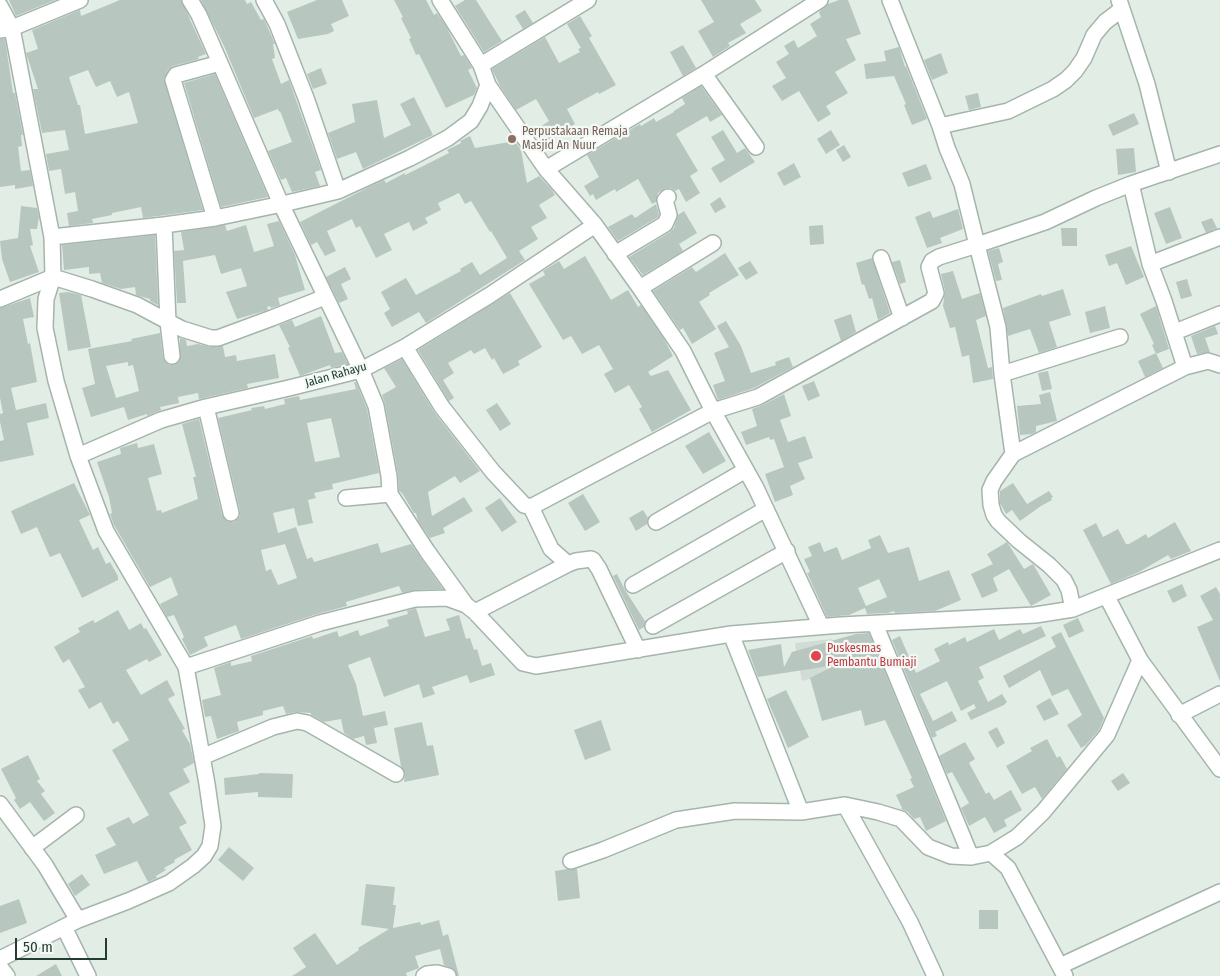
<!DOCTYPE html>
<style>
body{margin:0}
#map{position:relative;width:1220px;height:976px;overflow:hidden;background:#e2ede6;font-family:"Fira Sans Condensed",sans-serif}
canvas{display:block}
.scale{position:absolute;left:15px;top:938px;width:92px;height:22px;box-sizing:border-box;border:2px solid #223e32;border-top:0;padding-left:6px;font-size:15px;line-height:18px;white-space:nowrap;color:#223e32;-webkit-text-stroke:4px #f3f9f5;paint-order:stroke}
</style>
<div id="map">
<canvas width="1220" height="976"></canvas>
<div class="scale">50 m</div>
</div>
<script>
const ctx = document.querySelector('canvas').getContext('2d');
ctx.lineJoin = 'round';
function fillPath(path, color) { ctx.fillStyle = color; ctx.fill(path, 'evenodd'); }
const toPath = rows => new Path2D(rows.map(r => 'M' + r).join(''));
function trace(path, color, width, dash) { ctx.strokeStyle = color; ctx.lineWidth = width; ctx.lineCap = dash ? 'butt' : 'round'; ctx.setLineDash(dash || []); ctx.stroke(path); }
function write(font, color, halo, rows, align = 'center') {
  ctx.font = font + ' "Fira Sans Condensed",sans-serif'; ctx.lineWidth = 4.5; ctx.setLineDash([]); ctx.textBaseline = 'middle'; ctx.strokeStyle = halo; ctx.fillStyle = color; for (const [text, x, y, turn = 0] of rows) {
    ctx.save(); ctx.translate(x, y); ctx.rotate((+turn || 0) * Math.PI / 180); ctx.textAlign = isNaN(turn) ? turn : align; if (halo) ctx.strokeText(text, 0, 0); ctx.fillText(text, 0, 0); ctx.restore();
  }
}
fillPath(toPath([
 [832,639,839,670,802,681,795,646,796,643]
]), '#d0dcd5');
fillPath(toPath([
 [9,0,55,0,16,16],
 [120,0,181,0,206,54,198,57,199,59,173,66,168,70,164,79,203,210,143,218,141,207,112,213,112,215,92,219,93,223,69,226,67,213,78,211,75,192,65,194,61,169,49,171,46,154,69,150,65,130,42,133,33,89,38,89,26,53,38,49,32,30,80,10,81,16],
 [88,70,96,87,110,81,117,97,129,92,138,123,85,134,80,105,78,105,69,77],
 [201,0,245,0,247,4,251,2,261,20,264,19,275,44,273,44,275,58,272,59,281,84,289,80,321,170,315,172,320,186,292,192,286,178,281,180,268,151,292,142,280,111,279,112,278,109,254,118,224,46],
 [317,0,342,0,349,16,331,24,334,31,328,34,298,39,287,12],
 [394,0,426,0,434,15,437,13,446,26,461,56,464,55,472,68,468,70,477,88,474,95,446,108,419,54,416,55,409,39,411,38,401,18,403,17],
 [465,0,476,0,502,41,484,52,455,6],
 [701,0,755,0,762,11,740,24,746,33,728,43,730,46,713,57,698,31,714,22],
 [839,0,848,0,861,34,846,39,856,60,835,72,848,93,826,106,831,114,818,122,799,91,782,101,772,86,786,78,776,62,789,54,784,46,794,40,798,48,817,36,810,24,821,17,819,12,828,4],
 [525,10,533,23,523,29,515,16],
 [580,16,592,36,589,38,616,85,599,94,598,92,567,109,575,124,548,140,540,127,549,121,536,99,516,110,500,86,492,69,545,37,559,63,580,52,578,49,581,48,567,24],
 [0,39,5,39,13,93,15,93,23,135,21,135,22,146,18,147,21,171,30,170,33,186,15,189,15,185,0,187],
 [683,45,696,68,683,76,670,52],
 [899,47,905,67,906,66,927,119,912,125,904,105,906,104,894,76,866,79,864,64,886,61,884,51],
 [941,53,948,73,932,80,924,60],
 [321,68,327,84,313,89,307,74],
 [215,74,268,197,221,207,184,83],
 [701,86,722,115,710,122,707,116,676,134,698,171,690,176,700,193,686,202,679,189,675,191,671,188,666,188,658,193,656,202,652,204,638,179,616,192,615,189,596,200,593,194,590,196,584,186,599,177,587,155,640,124,641,126,654,118,656,122,674,112,674,111,685,104,682,98],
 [978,93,981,107,969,110,965,96],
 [414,97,433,135,363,169,356,152,337,159,328,133,355,122,352,104,377,100,384,138,411,125,400,104],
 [1134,113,1139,124,1113,136,1108,125],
 [723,130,737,153,745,148,755,162,720,183,711,168,725,160,711,137],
 [831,130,840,145,826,154,817,139],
 [470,136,475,148,515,141,521,150,527,183,539,176,552,190,555,195,539,205,547,218,531,227,538,239,519,251,525,260,426,323,419,312,392,327,384,313,390,309,381,292,406,278,416,295,461,271,460,269,472,262,480,275,507,258,491,231,490,232,471,201,465,204,459,193,438,203,441,210,425,218,428,223,413,231,409,222,384,234,392,250,376,258,360,226,356,228,352,219,327,231,336,251,325,256,317,242,311,245,300,222,369,187,384,180,386,183,405,173,405,175,449,153,447,150,461,143,460,141],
 [844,145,851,157,843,162,836,150],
 [1134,148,1136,172,1118,175,1116,149],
 [794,163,801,177,784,186,777,173],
 [926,164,932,179,908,187,902,173],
 [720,197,726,207,715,213,710,204],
 [656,204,659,214,658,217,618,241,608,227,632,214,635,218],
 [21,206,37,208,39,217,37,229,30,229,33,245,30,246,39,272,10,282,2,259,0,241,18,238],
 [1170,207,1182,238,1166,244,1154,213],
 [958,209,963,229,940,238,942,243,927,248,915,217,930,211,933,218],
 [684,211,697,233,679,244,683,251,643,275,629,257,670,232,674,228,678,215],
 [1212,218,1217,228,1206,233,1201,222],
 [279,221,295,255,305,290,278,298,280,305,271,308,270,306,267,307,268,310,237,319,226,292,247,286,241,268,221,274,215,255,183,261,186,303,177,303,174,251,184,250,181,232,225,225,227,231,246,225,254,252,274,246,267,224],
 [823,225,824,244,810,245,809,226],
 [1061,228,1077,228,1077,246,1062,246],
 [155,235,158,305,150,301,150,299,136,295,135,287,121,289,102,283,100,273,89,274,89,267,64,270,62,245],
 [1131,246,1144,277,1126,285,1117,263,1109,266,1105,255],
 [999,248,1003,262,998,264,1002,280,996,281,988,251],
 [725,253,739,275,709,293,710,295,699,302,716,329,692,344,683,328,680,330,653,291,692,267,696,272],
 [585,256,611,300,628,290,638,307,641,305,664,339,673,356,648,372,651,376,668,370,691,410,652,432,639,409,642,407,629,385,615,393,604,374,613,369,599,345,582,354,571,336,563,340,529,284,545,275,543,271,559,261,564,269],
 [872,258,890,313,878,320,872,298,869,299,864,284,862,285,856,263],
 [900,260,906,282,900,284,892,262],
 [750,261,758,273,746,280,738,268],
 [345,267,351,279,341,284,348,299,339,303,326,277],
 [953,271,962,299,980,293,986,316,976,320,988,368,992,367,993,379,973,383,969,355,962,357,955,327,950,328,943,306,945,291,941,274],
 [1187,279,1192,296,1181,299,1176,282],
 [1063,289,1071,315,1049,322,1057,347,1039,353,1030,329,1008,336,1003,308,1041,294,1042,296],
 [68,292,81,295,91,347,68,351,59,293],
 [510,293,542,347,518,361,520,365,503,374,494,358,492,360,485,348,474,354,471,350,448,363,454,373,443,380,454,398,449,401,418,350],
 [30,298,34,317,23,319,28,344,30,343,37,382,11,388,16,410,46,403,49,418,27,423,34,455,0,462,0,441,4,440,0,422,0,414,3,413,0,398,0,308],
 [1105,306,1110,328,1090,333,1085,312],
 [1156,306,1169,349,1156,354,1152,345,1154,344,1140,314],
 [851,314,856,332,841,341,834,320],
 [321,316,335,353,342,352,348,364,331,368,330,365,300,376,288,348,290,347,279,325,292,320,295,327],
 [726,321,741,346,751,373,776,365,775,362,789,357,793,367,754,388,718,400,713,385,725,381,714,353,729,347,717,326],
 [1215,326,1218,334,1205,338,1210,352,1197,354,1191,336],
 [160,333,163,358,169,365,174,365,180,360,180,338,186,340,187,346,198,344,211,347,223,346,225,357,236,355,237,361,275,354,279,378,247,384,248,388,199,399,198,393,178,397,179,403,160,407,161,410,147,416,147,414,128,420,124,407,91,417,82,388,95,384,88,349,132,341,131,339],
 [128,362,128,366,133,365,139,391,116,398,106,366],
 [1156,353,1163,368,1145,377,1138,361],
 [402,359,434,412,480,471,460,483,455,476,428,492,432,516,464,497,473,511,443,528,445,533,430,538,418,521,416,513,414,513,402,493,399,491,398,474,385,404,382,395,396,387,384,368],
 [1048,371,1052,389,1042,391,1038,373],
 [814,381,820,396,808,401,802,386],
 [354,382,356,382,367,409,379,473,332,484,333,489,314,493,316,498,308,500,313,523,298,526,294,508,273,513,278,533,296,527,307,559,312,557,314,562,378,543,381,553,411,544,443,589,415,590,402,593,399,586,346,602,347,606,317,614,241,639,236,625,204,637,208,646,190,655,182,639,184,637,174,615,167,617,160,604,178,595,171,577,150,587,114,525,110,514,112,513,109,497,97,462,121,454,120,448,137,443,138,448,154,444,162,474,148,478,157,511,161,510,162,513,198,499,193,477,196,477,182,424,199,419,222,515,228,522,234,522,240,516,240,511,218,418,252,410,251,408,264,406,265,409,285,404,284,399,299,396,300,400,356,389],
 [331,418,340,457,315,462,307,423],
 [285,544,297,578,278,585,271,569,266,571,261,550],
 [1050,392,1057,421,1036,426,1036,432,1032,434,1020,435,1017,406,1041,404,1039,395],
 [784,394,791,416,780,420,788,442,805,436,813,458,798,463,805,479,790,486,793,495,775,502,765,474,784,467,774,439,770,440,769,437,746,445,741,432,757,426,752,409,763,405],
 [497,403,511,424,500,431,486,410],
 [709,432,726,461,703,474,685,446],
 [74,483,90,515,79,520,93,550,98,547,106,564,110,562,118,576,118,580,82,598,60,553,50,557,37,527,21,534,11,511],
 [1013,483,1027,504,1049,491,1053,497,1051,498,1052,500,1041,506,1020,521,1012,510,1006,514,1000,503,1000,491],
 [583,494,600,522,585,531,568,503],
 [500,498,517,522,502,532,485,508],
 [643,510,648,518,647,524,636,531,629,518],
 [1175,522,1191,551,1171,559,1168,555,1139,572,1111,584,1083,530,1096,523,1103,537,1118,529,1126,544,1129,544,1146,534,1148,538],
 [880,535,888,553,909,547,919,581,949,570,961,600,935,611,895,613,894,611,888,613,867,614,865,608,849,615,827,617,807,573,810,572,804,559,812,556,808,547,820,542,824,552,837,547,842,560,871,548,868,540],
 [879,579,887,597,866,606,858,588],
 [1007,542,1024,569,1033,564,1051,595,1031,606,1009,569,993,578,998,591,982,598,971,574,993,564,987,554],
 [617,574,625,590,645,621,644,627,639,630,613,576],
 [1182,584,1187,596,1173,603,1167,591],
 [1216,587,1220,594,1220,681,1197,627,1213,620,1200,596],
 [416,608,425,637,450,630,446,619,459,615,466,639,470,638,474,650,477,649,482,666,491,663,495,675,470,683,467,675,432,687,435,694,423,698,419,684,384,697,370,657,348,665,356,684,363,716,385,711,388,725,374,728,377,743,366,745,364,736,353,739,344,733,341,719,324,722,311,715,311,713,295,712,286,714,283,706,263,711,263,715,237,722,239,731,217,739,211,716,205,717,202,700,221,695,214,668,231,662,231,666,252,661,251,656,312,636,313,639,337,631,339,637,358,630,360,636,389,626,387,620,408,614,407,611],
 [118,610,129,630,141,623,144,629,146,628,162,655,149,662,147,659,126,670,141,695,167,680,175,695,168,699,185,729,182,730,190,744,194,763,183,769,190,782,169,793,187,823,179,827,192,850,174,860,175,862,164,868,166,870,156,876,157,878,148,882,137,861,104,874,95,855,116,845,106,828,129,817,133,824,149,815,112,750,129,740,118,721,113,724,101,702,89,709,78,690,85,687,69,659,63,663,54,647,80,632,78,628,93,620,95,623],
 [1078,618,1084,631,1069,638,1063,625],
 [1041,626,1046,636,979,667,984,678,978,681,988,702,1002,694,1007,702,1004,705,971,720,967,713,976,708,974,704,961,711,947,681,920,694,933,721,952,711,957,721,935,732,937,736,932,738,892,640,900,636,916,673,940,661,934,649,948,642,949,645,965,637,967,642,994,629,999,640,1020,629,1023,634],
 [1061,632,1104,718,1099,730,1086,745,1081,748,1067,725,1082,715,1068,689,1052,696,1040,670,1009,688,1003,676,1056,647,1051,637],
 [869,633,946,821,926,831,920,817,914,819,908,812,901,809,902,808,896,795,914,787,910,779,912,778,885,720,865,726,861,710,822,721,810,678,836,665,758,677,748,650,781,644,784,667,792,652,856,634],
 [786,690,809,737,788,748,767,699],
 [1050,698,1059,714,1044,721,1036,706],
 [601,720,611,750,585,760,574,730],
 [422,722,427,746,433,745,439,775,404,782,405,774,401,766,394,728],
 [997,727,1005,743,997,748,988,732],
 [1047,739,1057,758,1060,756,1067,769,1042,799,1035,787,1022,794,1006,766,1032,751,1030,748],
 [965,742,975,759,969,763,986,794,989,792,994,800,1011,790,1022,810,1004,820,1007,826,994,833,985,817,969,826,961,808,969,803,952,772,947,774,939,756],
 [28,755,40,779,37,781,45,791,41,794,55,813,44,821,30,802,20,809,14,800,16,798,1,769],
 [259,773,293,774,292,798,258,797,258,792,225,795,224,778,259,774],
 [1123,773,1130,783,1118,791,1111,781],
 [229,847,254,868,243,881,218,860],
 [567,869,577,869,580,898,558,901,555,871],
 [82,874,90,885,75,896,68,884],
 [366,884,395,887,393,905,396,905,393,928,420,922,421,925,439,920,443,936,448,934,459,976,457,976,454,969,444,965,440,949,415,956,419,968,406,973,407,976,292,976,306,967,293,948,315,933,337,965,359,950,358,948,389,929,361,925],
 [19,899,27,923,0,933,0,906],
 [979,910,998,910,998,929,979,929],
 [56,964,62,976,36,976]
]), '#b7c7bf');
const minor = toPath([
 [190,0,199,15,220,63,281,204,361,370,376,406,389,476,390,494,427,551,466,605],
 [264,0,277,24,306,98,338,191],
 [440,0,481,65,488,85,546,169,595,225,640,288,683,351,713,411,756,488,821,626],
 [890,0,940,126,1008,111,1053,89,1066,80,1075,71,1084,58,1094,35,1105,22,1122,9],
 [1119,0,1147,84,1169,172],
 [0,6,12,28,80,0],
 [0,30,12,28,52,237,53,277,46,299,45,328,56,381,78,456,106,531,186,667,207,784,213,826,210,846,204,856,193,866,169,883,128,901,78,920,0,959],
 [481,65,588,0],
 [704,74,756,147],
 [940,126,947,148,962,184,977,245,1045,222,1096,198,1131,184,1150,264,1164,301,1185,367,1208,361,1220,365],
 [546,169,704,74,820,0],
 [1131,184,1220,154],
 [215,218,173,80,176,75,220,63],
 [164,225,168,322,172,356],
 [52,237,164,225,215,218,287,203,338,191,410,158,448,138,471,121,480,106,488,85],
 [615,254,665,224,669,215,665,200,668,197],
 [881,258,902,318],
 [1150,264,1220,237],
 [640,288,713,243],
 [0,299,53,277,92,289,137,305,182,329,211,338,218,338,272,318,325,297],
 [1175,332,1220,314],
 [405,347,442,407,493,472,524,505,531,507,713,411,758,397,932,301,936,293,929,267,932,261,939,257,977,245,998,327,1002,374,1013,454,1185,367],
 [1002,374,1120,337],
 [206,407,231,513],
 [1013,454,994,481,990,490,991,505,994,515,998,521,1019,541,1049,565,1064,580,1069,590,1073,609],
 [78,456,161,420,206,407,289,388,361,370,405,347,490,295,595,225],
 [346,498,390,494],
 [531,507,551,549,568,564],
 [656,522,746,470],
 [633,585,766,509],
 [475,612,568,564,576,561,591,559,593,560,599,569,638,650],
 [875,624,971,857],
 [653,626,787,551],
 [731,634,801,812,845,805,878,812,901,819,928,847,951,856,971,857,991,853,1017,837,1043,812,1107,735,1140,660,1107,597],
 [1140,660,1220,769],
 [186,667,320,623,415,599,447,598,466,605,475,612,523,663,536,666,731,634,841,625,1035,615,1073,609,1220,550],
 [1179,715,1220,694],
 [202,757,273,727,297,721,307,723,316,728,396,774],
 [0,804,45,865,78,920],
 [845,805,910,922,935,976],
 [32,848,76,815],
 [991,853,1008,868,1065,976],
 [571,861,603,850,676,820,735,811,801,812],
 [64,927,88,976],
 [1060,966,1220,892],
 [0,967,7,976],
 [424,976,427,974,437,973,448,976]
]);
trace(minor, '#a5b5ac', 18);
trace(minor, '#fff', 15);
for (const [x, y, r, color] of [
 [512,139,5,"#8d6e63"],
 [816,656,6,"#e0444e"]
]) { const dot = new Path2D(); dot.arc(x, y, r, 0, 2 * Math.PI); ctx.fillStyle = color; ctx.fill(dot); trace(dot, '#f3f9f5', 2); }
write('12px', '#785e54', '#f3f9f5', [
 ["Perpustakaan Remaja",522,132],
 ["Masjid An Nuur",522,146]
], 'left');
write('12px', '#223e32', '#f3f9f5', [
 ["Jalan Rahayu",336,375,-16]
]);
write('12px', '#be3a42', '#f3f9f5', [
 ["Puskesmas",827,649],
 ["Pembantu Bumiaji",827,663]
], 'left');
</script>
